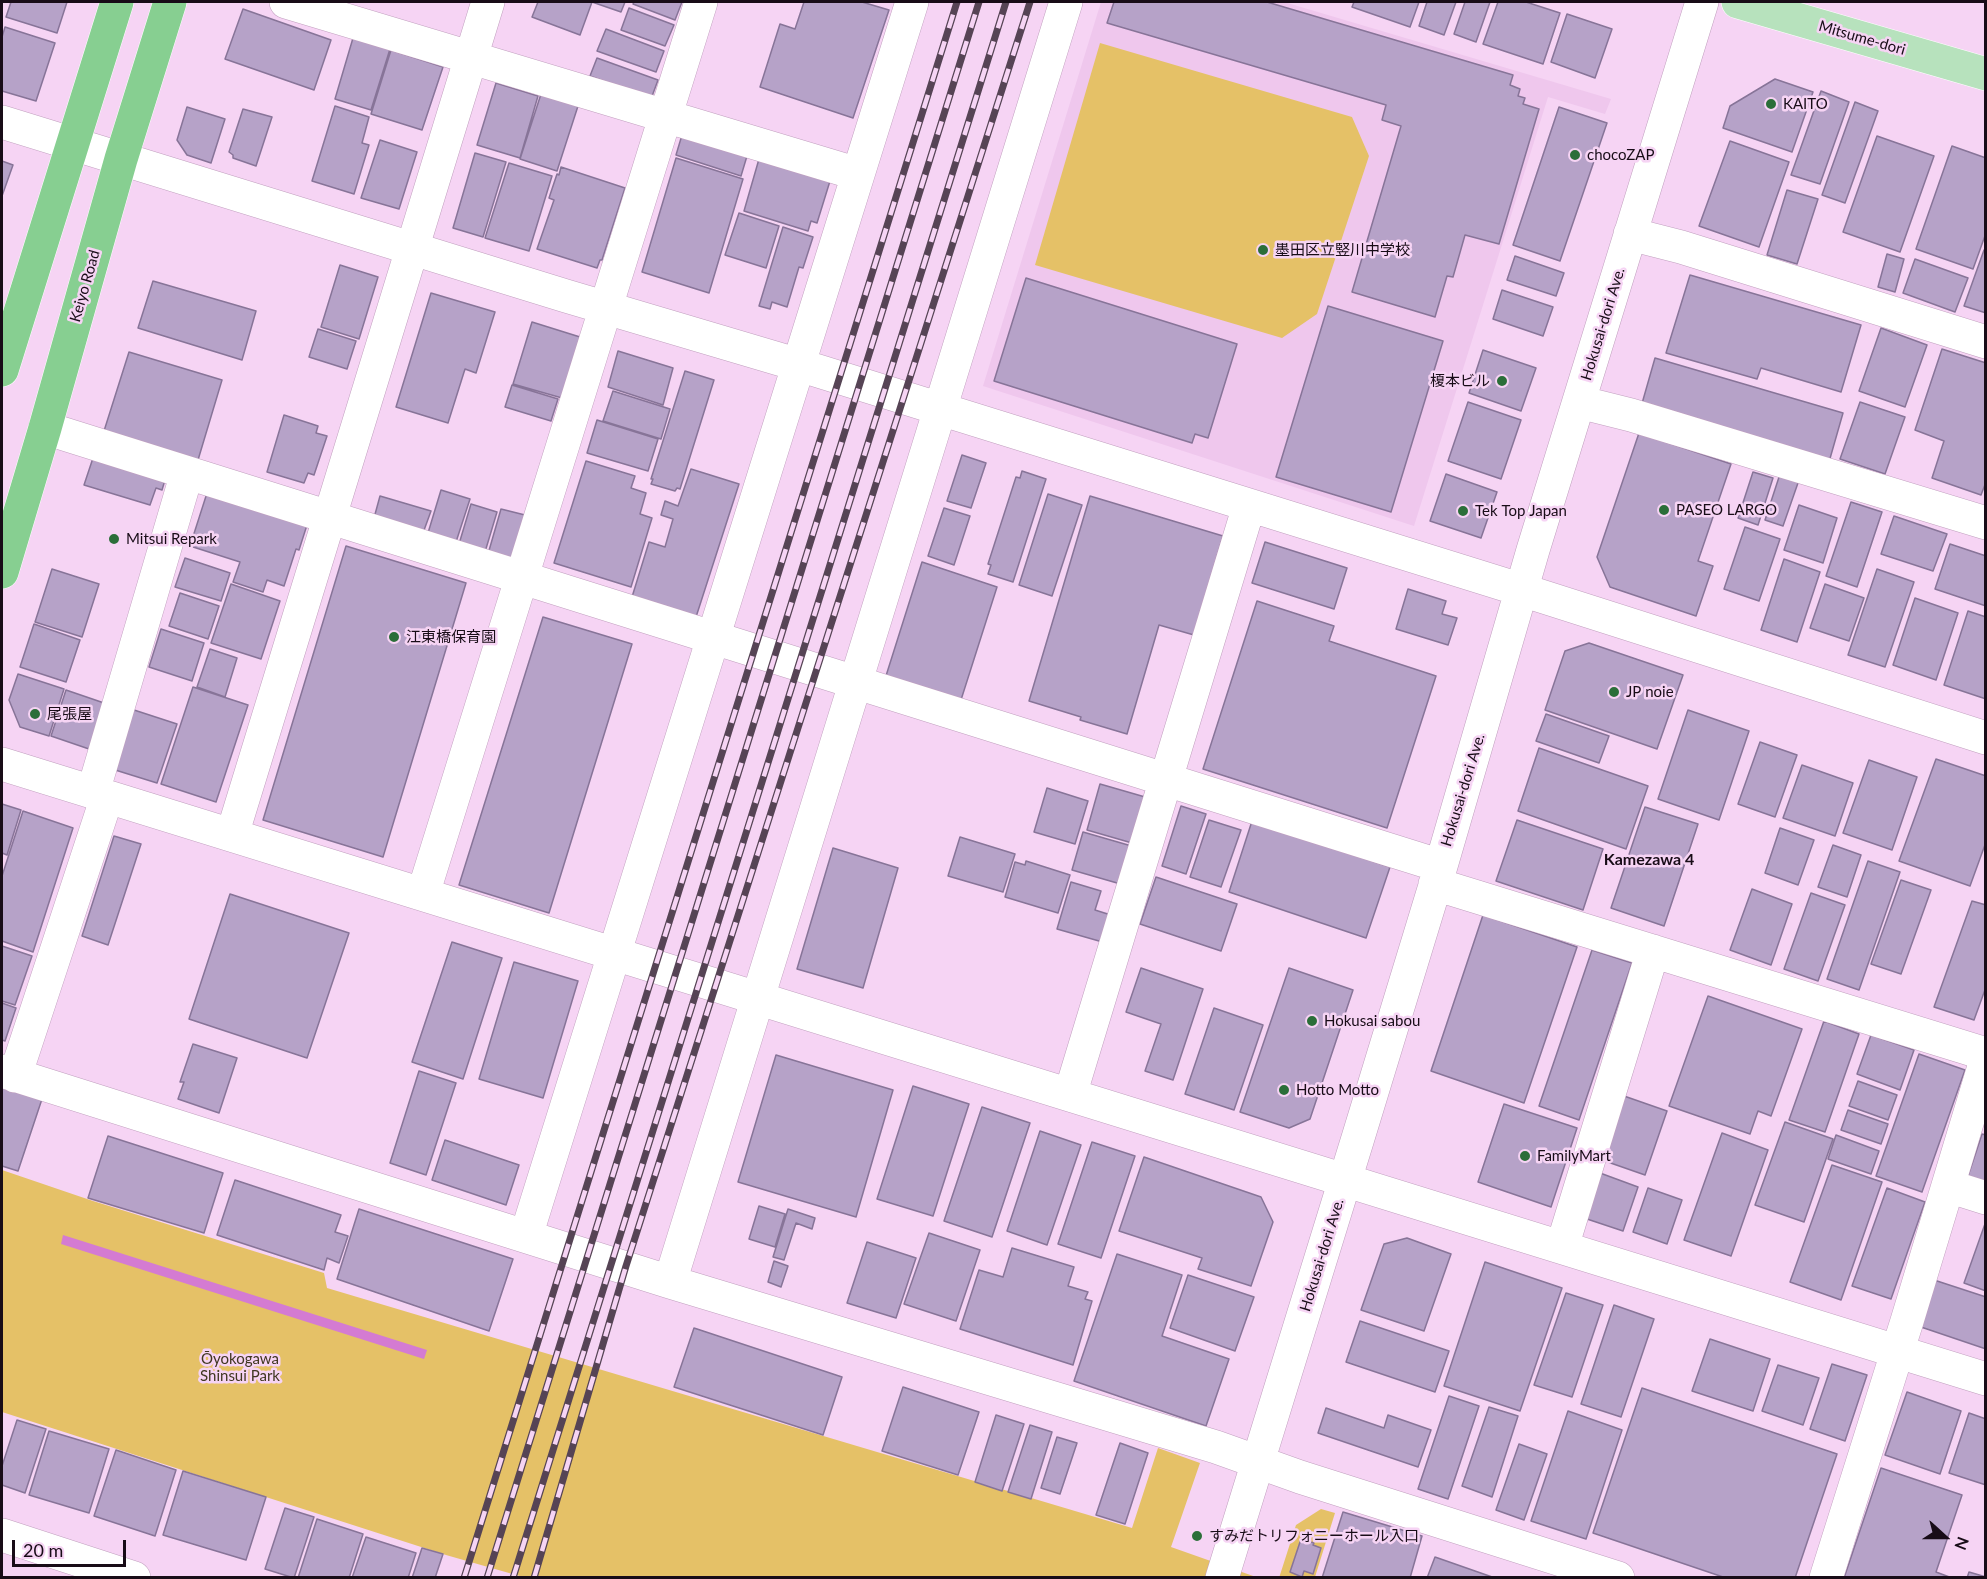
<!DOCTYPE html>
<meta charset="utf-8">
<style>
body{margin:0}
#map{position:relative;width:1987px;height:1579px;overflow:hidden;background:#f6d4f4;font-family:Lato,sans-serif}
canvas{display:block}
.frame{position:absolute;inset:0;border:3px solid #180c17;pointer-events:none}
.north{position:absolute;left:1915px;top:1507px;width:60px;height:60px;-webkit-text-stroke:4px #f6d4f4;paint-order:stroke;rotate:111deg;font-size:16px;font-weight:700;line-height:24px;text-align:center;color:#180c17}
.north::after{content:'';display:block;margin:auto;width:21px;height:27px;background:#180c17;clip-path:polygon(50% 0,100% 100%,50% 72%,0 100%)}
.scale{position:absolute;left:12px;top:1540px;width:114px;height:27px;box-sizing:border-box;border:3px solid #180c17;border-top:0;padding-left:8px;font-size:18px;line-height:21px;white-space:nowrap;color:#180c17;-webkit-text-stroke:4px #f6d4f4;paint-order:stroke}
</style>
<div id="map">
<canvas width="1987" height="1579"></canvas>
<div class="frame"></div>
<div class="north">N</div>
<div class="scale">20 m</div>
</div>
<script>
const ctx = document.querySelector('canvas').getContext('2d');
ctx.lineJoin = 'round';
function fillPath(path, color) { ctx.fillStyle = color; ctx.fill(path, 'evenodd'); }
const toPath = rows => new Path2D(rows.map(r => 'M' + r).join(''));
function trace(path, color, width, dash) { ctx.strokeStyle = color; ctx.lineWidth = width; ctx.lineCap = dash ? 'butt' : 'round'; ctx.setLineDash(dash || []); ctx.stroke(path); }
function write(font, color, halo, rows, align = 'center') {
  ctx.font = font + ' Lato,"Noto Sans JP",sans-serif'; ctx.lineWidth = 5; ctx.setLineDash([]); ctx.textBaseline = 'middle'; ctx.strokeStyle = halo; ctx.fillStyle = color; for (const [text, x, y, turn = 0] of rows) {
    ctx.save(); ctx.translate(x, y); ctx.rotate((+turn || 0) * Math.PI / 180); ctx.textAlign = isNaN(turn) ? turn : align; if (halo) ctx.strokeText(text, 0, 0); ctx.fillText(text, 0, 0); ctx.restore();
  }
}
fillPath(toPath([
 [1101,2,1284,2,1611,99,1605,114,1548,97,1414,526,983,386]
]), '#efc7ed');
fillPath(toPath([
 [1100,43,1352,117,1369,156,1317,314,1282,338,1035,265],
 [2,1170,93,1201,324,1273,327,1288,1132,1528,1158,1448,1200,1463,1171,1547,1256,1577,523,1577,446,1555,2,1412],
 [1321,1509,1335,1513,1315,1577,1279,1578,1296,1525]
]), '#e5c167');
fillPath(toPath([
 [63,1235,427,1350,424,1359,61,1244]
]), '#d47bd2');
const building = toPath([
 [11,2,67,2,57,33,6,17,11,2],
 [538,2,625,2,621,12,592,2,580,35,532,17,538,2],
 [634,2,682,2,675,20,633,4,634,2],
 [804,2,862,2,889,10,853,118,760,87,780,24,795,29,804,2],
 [1114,2,1267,2,1513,75,1510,85,1520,89,1518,96,1525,98,1523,104,1539,109,1499,244,1465,235,1453,277,1447,276,1435,317,1352,292,1401,126,1382,120,1386,105,1107,23,1114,2],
 [1354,2,1419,2,1410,27,1352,7,1354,2],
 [1427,2,1456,2,1444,35,1419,26,1427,2],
 [1465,2,1490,2,1476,42,1454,34,1465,2],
 [1498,2,1526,2,1560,13,1543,64,1483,44,1498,2],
 [629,8,674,25,665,46,621,30,629,8],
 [243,9,331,40,314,90,225,59,243,9],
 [1567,14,1612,29,1595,78,1551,62,1567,14],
 [5,27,55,43,36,101,2,91,2,37,5,27],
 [606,29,664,51,656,72,597,51,606,29],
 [353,38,390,49,371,110,335,99,353,38],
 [391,50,443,67,422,130,371,114,391,50],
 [597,58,658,80,651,99,590,76,597,58],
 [1775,79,1813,92,1792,152,1723,128,1730,106,1775,79],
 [496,83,538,96,520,158,477,145,496,83],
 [1821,91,1849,102,1820,184,1791,175,1821,91],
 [541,94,578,106,557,171,520,159,541,94],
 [1855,102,1878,111,1845,203,1822,195,1855,102],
 [335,106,369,117,362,143,369,145,354,194,312,181,335,106],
 [187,107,225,119,211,163,187,155,177,140,187,107],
 [1559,107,1607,123,1560,261,1513,245,1559,107],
 [243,109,272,117,256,166,233,158,233,155,229,152,243,109],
 [682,135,747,156,741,176,676,155,682,135],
 [1877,136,1934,156,1900,252,1843,232,1877,136],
 [380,140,417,152,399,209,361,198,380,140],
 [1730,141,1789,162,1759,247,1699,226,1730,141],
 [1952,146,1986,158,1986,233,1973,269,1916,249,1952,146],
 [475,153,506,162,483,237,453,228,475,153],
 [676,158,743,179,709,293,642,272,676,158],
 [759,159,830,181,817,223,811,221,808,231,744,211,759,159],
 [2,161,13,165,2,196,2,161],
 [509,163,552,176,529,251,485,238,509,163],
 [561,167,625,188,602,260,600,260,597,268,537,249,554,200,549,198,557,174,559,175,561,167],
 [1787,190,1818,199,1797,264,1767,255,1787,190],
 [739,213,779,226,766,268,725,255,739,213],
 [783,227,813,237,803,268,799,267,787,307,772,302,770,309,759,306,783,227],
 [1984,250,1986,250,1986,313,1964,306,1984,250],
 [1887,254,1904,259,1895,292,1878,287,1887,254],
 [1515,256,1564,273,1556,296,1507,280,1515,256],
 [1915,259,1968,278,1955,312,1903,293,1915,259],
 [340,265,378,277,359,339,321,327,340,265],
 [1690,275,1861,325,1841,392,1761,368,1757,379,1666,353,1690,275],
 [1026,278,1237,344,1208,438,1195,434,1192,443,994,381,1026,278],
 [153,281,256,311,242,360,138,328,153,281],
 [1502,290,1553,307,1543,336,1493,319,1502,290],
 [431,293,495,312,476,373,465,369,448,423,396,407,431,293],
 [1328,306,1443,341,1391,512,1276,477,1328,306],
 [532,322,580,337,562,398,513,384,532,322],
 [1881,328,1927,345,1905,407,1859,391,1881,328],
 [318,329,356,341,347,369,309,357,318,329],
 [1942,349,1986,363,1986,482,1981,495,1932,478,1944,441,1915,430,1942,349],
 [1483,350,1536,368,1521,411,1469,393,1483,350],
 [618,351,673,368,663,405,608,387,618,351],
 [129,352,222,380,198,460,104,431,129,352],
 [1655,358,1843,413,1829,462,1641,407,1655,358],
 [685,371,714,380,680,489,677,488,675,491,651,484,653,479,651,479,685,371],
 [512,385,558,399,551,421,505,407,512,385],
 [613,391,670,409,661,439,603,421,613,391],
 [1468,402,1521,420,1501,479,1448,461,1468,402],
 [1860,402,1905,417,1885,474,1840,459,1860,402],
 [284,415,318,426,316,433,327,436,314,475,308,473,304,483,267,472,284,415],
 [597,420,658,439,648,471,587,453,597,420],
 [1639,433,1731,464,1698,561,1713,566,1696,616,1610,587,1597,557,1639,433],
 [962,455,986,463,971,508,947,501,962,455],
 [93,458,165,480,162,490,156,488,150,505,84,485,93,458],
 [586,461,635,476,631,488,646,493,640,514,652,518,631,587,554,563,586,461],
 [691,469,739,484,696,617,632,597,649,542,665,547,673,519,661,515,665,501,678,506,691,469],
 [1022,471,1046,479,1013,582,988,574,991,565,988,564,1016,477,1020,478,1022,471],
 [1753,472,1773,478,1758,525,1738,518,1753,472],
 [1446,474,1497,492,1481,538,1430,521,1446,474],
 [1780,474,1799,480,1783,526,1765,520,1780,474],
 [441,490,470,499,456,542,428,533,441,490],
 [207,493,307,525,299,550,296,549,284,586,267,580,263,592,233,582,240,562,190,546,207,493],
 [1048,494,1082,505,1052,596,1019,585,1048,494],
 [380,496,431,511,423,533,374,518,380,496],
 [1090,496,1223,536,1194,635,1159,625,1127,734,1080,720,1081,717,1029,701,1090,496],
 [1851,502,1882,512,1857,587,1826,576,1851,502],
 [471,504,497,512,485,552,459,544,471,504],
 [1799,505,1837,518,1823,563,1784,550,1799,505],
 [944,508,970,516,954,565,928,556,944,508],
 [501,509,525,515,511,561,488,554,501,509],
 [1894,516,1947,534,1933,571,1881,554,1894,516],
 [1745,527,1780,539,1759,601,1724,589,1745,527],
 [1265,542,1347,568,1334,609,1252,583,1265,542],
 [1950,544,1986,556,1986,606,1935,589,1950,544],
 [346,546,466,583,383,857,263,820,346,546],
 [185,558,230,573,221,601,175,587,185,558],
 [1784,559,1820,572,1797,642,1761,630,1784,559],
 [922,562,997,587,960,703,885,679,922,562],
 [52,569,99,584,82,637,35,622,52,569],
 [1877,569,1914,582,1885,667,1848,655,1877,569],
 [231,584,280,601,261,659,211,643,231,584],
 [1825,584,1864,598,1849,641,1810,628,1825,584],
 [1408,589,1446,601,1442,614,1457,618,1448,645,1396,629,1408,589],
 [180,593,219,606,208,639,169,626,180,593],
 [1915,598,1958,613,1936,680,1893,665,1915,598],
 [1257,601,1334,626,1329,641,1436,676,1387,828,1203,769,1257,601],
 [1968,611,1986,617,1986,699,1944,685,1968,611],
 [543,617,632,644,549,913,459,885,543,617],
 [34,624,80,640,66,682,20,667,34,624],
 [161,629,204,643,192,681,149,667,161,629],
 [1589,643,1683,675,1657,749,1545,710,1565,651,1589,643],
 [210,649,237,658,225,697,197,687,210,649],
 [18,674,64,689,49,736,20,727,9,700,18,674],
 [193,687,248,705,216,802,161,784,193,687],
 [66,690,107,704,92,750,51,736,66,690],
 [131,709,177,724,157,783,112,769,131,709],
 [1688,710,1749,731,1719,820,1658,799,1688,710],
 [1546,714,1609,736,1599,763,1536,741,1546,714],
 [1760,742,1797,755,1775,817,1738,804,1760,742],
 [1539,748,1648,786,1626,849,1518,811,1539,748],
 [1936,759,1986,776,1986,842,1970,886,1899,861,1936,759],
 [1869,760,1917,777,1892,850,1843,833,1869,760],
 [1802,765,1853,783,1835,836,1783,818,1802,765],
 [1100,784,1152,799,1139,845,1087,830,1100,784],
 [1047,788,1088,801,1075,844,1034,832,1047,788],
 [2,804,21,810,7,855,2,853,2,804],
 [1181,806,1206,814,1186,874,1162,866,1181,806],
 [1645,807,1698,824,1664,926,1611,908,1645,807],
 [23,811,73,828,33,952,2,941,2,876,23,811],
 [1209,820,1241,830,1221,887,1190,877,1209,820],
 [1517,820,1603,849,1583,910,1496,881,1517,820],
 [1252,821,1390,867,1366,938,1229,892,1252,821],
 [1780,828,1814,840,1798,885,1765,873,1780,828],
 [1083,832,1135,847,1124,885,1072,870,1083,832],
 [114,836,141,844,108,945,82,936,114,836],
 [960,837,1015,854,1003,892,948,876,960,837],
 [1833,845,1861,855,1847,897,1818,887,1833,845],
 [833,848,898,868,863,988,797,969,833,848],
 [1026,861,1070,875,1058,913,1005,897,1015,862,1025,865,1026,861],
 [1868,861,1900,872,1859,990,1827,979,1868,861],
 [1156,877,1237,904,1221,951,1140,924,1156,877],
 [1901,880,1931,890,1901,974,1871,964,1901,880],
 [1071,882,1101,891,1095,910,1114,916,1106,943,1057,929,1071,882],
 [1752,889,1792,904,1771,965,1730,950,1752,889],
 [1811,893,1845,905,1818,981,1784,969,1811,893],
 [230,894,349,933,307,1058,189,1019,230,894],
 [1972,901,1986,905,1986,987,1974,1020,1934,1007,1972,901],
 [1483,915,1577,947,1524,1103,1431,1071,1483,915],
 [452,942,502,958,463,1079,412,1062,452,942],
 [2,946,32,956,15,1005,2,1001,2,946],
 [1592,950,1632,963,1579,1120,1539,1106,1592,950],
 [514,962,578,981,543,1098,479,1079,514,962],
 [1141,968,1203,989,1173,1080,1145,1071,1161,1024,1126,1012,1141,968],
 [1289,968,1353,990,1310,1119,1289,1128,1240,1112,1289,968],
 [1708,996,1802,1029,1771,1116,1758,1111,1750,1134,1669,1106,1708,996],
 [2,1003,16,1008,5,1041,2,1040,2,1003],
 [1214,1008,1263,1025,1234,1110,1185,1094,1214,1008],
 [1824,1021,1859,1034,1825,1132,1789,1120,1824,1021],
 [1871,1035,1914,1050,1900,1090,1857,1074,1871,1035],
 [193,1044,237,1058,219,1113,178,1099,184,1082,180,1082,193,1044],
 [1919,1054,1965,1070,1922,1192,1876,1176,1919,1054],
 [776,1055,893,1090,856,1217,738,1182,776,1055],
 [419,1071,456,1083,426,1175,390,1163,419,1071],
 [1858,1081,1897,1095,1888,1120,1849,1106,1858,1081],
 [2,1086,42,1099,18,1171,2,1166,2,1086],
 [913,1086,969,1104,933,1216,877,1199,913,1086],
 [1624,1096,1667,1111,1645,1175,1602,1160,1624,1096],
 [1504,1104,1577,1128,1551,1207,1478,1182,1504,1104],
 [982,1107,1030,1123,992,1237,944,1221,982,1107],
 [1848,1110,1888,1124,1881,1144,1841,1130,1848,1110],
 [1785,1122,1833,1139,1804,1222,1755,1205,1785,1122],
 [1040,1131,1081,1145,1047,1245,1007,1231,1040,1131],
 [1722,1133,1768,1150,1731,1256,1684,1240,1722,1133],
 [1982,1134,1986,1135,1986,1185,1967,1179,1982,1134],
 [1836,1135,1879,1151,1871,1174,1828,1159,1836,1135],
 [108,1136,223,1173,204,1233,88,1198,108,1136],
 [445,1140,519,1165,506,1205,432,1180,445,1140],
 [1092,1142,1135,1156,1101,1258,1058,1244,1092,1142],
 [1144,1157,1261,1197,1273,1222,1251,1286,1198,1269,1202,1258,1119,1231,1144,1157],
 [1832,1165,1882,1182,1841,1300,1790,1282,1832,1165],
 [1600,1173,1638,1187,1623,1231,1584,1218,1600,1173],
 [235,1180,341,1215,335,1232,348,1236,339,1263,327,1258,324,1270,217,1235,235,1180],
 [1648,1188,1682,1200,1667,1244,1633,1232,1648,1188],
 [1887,1188,1925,1202,1891,1299,1852,1286,1887,1188],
 [759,1206,785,1214,775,1247,749,1239,759,1206],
 [359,1209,513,1259,489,1331,337,1279,359,1209],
 [788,1209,815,1218,812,1229,796,1223,784,1260,773,1257,788,1209],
 [1986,1221,1986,1291,1964,1283,1986,1221],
 [929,1233,980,1250,956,1321,904,1304,929,1233],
 [1407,1238,1451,1254,1424,1331,1361,1310,1384,1244,1407,1238],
 [867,1242,916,1258,896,1318,847,1303,867,1242],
 [1012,1248,1074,1267,1068,1286,1088,1292,1085,1299,1092,1301,1073,1365,960,1329,979,1270,1003,1277,1012,1248],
 [1117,1254,1182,1275,1162,1336,1229,1359,1206,1426,1074,1381,1117,1254],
 [774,1261,788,1266,781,1287,768,1282,774,1261],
 [1485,1262,1562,1288,1520,1411,1444,1386,1485,1262],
 [1188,1275,1254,1297,1235,1351,1170,1328,1188,1275],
 [1934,1280,1986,1297,1986,1349,1918,1326,1934,1280],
 [1566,1293,1603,1305,1572,1397,1534,1385,1566,1293],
 [1614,1305,1654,1319,1621,1417,1581,1404,1614,1305],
 [1360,1321,1449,1351,1435,1392,1346,1362,1360,1321],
 [694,1328,842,1377,823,1435,674,1387,694,1328],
 [1710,1339,1770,1359,1753,1411,1692,1391,1710,1339],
 [1832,1364,1867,1375,1845,1441,1810,1429,1832,1364],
 [1778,1365,1819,1378,1803,1425,1762,1411,1778,1365],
 [903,1387,979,1412,958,1475,882,1451,903,1387],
 [1642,1388,1837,1454,1795,1578,1726,1578,1593,1533,1642,1388],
 [1907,1392,1961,1411,1940,1474,1885,1455,1907,1392],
 [1449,1396,1479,1406,1448,1499,1418,1489,1449,1396],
 [1489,1407,1518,1416,1492,1497,1462,1486,1489,1407],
 [1326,1408,1384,1428,1388,1415,1431,1430,1418,1467,1318,1433,1326,1408],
 [1568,1411,1622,1430,1586,1539,1531,1521,1568,1411],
 [1969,1413,1986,1419,1986,1485,1949,1473,1969,1413],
 [996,1415,1024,1424,1002,1491,975,1482,996,1415],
 [17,1420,46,1429,25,1493,2,1485,2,1466,17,1420],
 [1030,1425,1052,1432,1031,1499,1008,1492,1030,1425],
 [49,1431,109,1449,89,1513,29,1495,49,1431],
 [1057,1437,1077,1443,1060,1494,1041,1488,1057,1437],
 [1120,1443,1148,1453,1125,1524,1096,1515,1120,1443],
 [1519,1444,1547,1454,1524,1520,1496,1510,1519,1444],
 [116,1450,176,1470,155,1536,94,1516,116,1450],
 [1881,1468,1962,1495,1936,1572,1952,1578,1844,1578,1881,1468],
 [183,1471,266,1497,246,1560,163,1535,183,1471],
 [285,1508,314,1517,294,1578,265,1569,285,1508],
 [1343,1512,1422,1536,1410,1578,1322,1578,1343,1512],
 [317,1519,363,1534,349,1578,298,1578,317,1519],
 [366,1537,416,1553,408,1578,352,1578,366,1537],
 [1301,1539,1314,1543,1313,1545,1321,1548,1313,1574,1304,1571,1302,1577,1290,1572,1301,1539],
 [422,1548,443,1554,435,1578,412,1578,422,1548],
 [1435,1557,1495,1578,1427,1578,1435,1557],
 [1969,1572,1986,1577,1986,1578,1967,1578,1969,1572]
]);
fillPath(building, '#b6a2c8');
trace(building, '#877498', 1.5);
const minor = toPath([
 [286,2,858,174],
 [2,122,566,296,799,365,1522,590,1986,738],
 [1630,234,1681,247,1986,342],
 [1579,402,1631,415,1986,523],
 [45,428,1441,866],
 [2,764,1986,1379],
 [93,792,187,473],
 [232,835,488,2],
 [1435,884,1986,1054],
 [423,894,701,2],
 [2,1071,670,1282,1216,1447,1300,1477,1618,1578],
 [15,1076,107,797],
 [1070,1095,1249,506],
 [1948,1186,1986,1198],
 [526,1236,912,2],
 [1562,1247,1653,951],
 [670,1282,1066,2],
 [2,1535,134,1578],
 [1222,1578,1358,1138,1441,866,1533,550,1702,2],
 [1826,1578,1907,1321,1986,1060]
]);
const major = toPath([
 [1738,2,1986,74]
]);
const highway = toPath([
 [2,370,117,2],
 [2,572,45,428,121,159,170,2]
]);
trace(minor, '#c1a0bf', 34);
trace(major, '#fff', 34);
trace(highway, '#fff', 34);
trace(minor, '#fff', 33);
trace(major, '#b7e2bd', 33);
trace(highway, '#87cf91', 33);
const rail = toPath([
 [464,1578,957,2],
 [487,1578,979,2],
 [513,1578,1006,2],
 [534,1578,626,1266,1030,2]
]);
trace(rail, '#564455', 7);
trace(rail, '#f6d4f4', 4.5, [14]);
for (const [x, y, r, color] of [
 [1771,104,6,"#2b6e39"],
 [1575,155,6,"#2b6e39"],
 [1263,250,6,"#2b6e39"],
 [1502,381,6,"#2b6e39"],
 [1664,510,6,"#2b6e39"],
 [1463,511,6,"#2b6e39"],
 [114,539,6,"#2b6e39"],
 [394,637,6,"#2b6e39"],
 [1614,692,6,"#2b6e39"],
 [35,714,6,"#2b6e39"],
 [1312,1021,6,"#2b6e39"],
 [1284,1090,6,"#2b6e39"],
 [1525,1156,6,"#2b6e39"],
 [1197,1536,6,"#2b6e39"]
]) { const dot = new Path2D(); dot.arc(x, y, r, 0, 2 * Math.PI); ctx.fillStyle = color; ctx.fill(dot); trace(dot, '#f6d4f4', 2); }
write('15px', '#180c17', '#f6d4f4', [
 ["Mitsume-dori",1862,38,16],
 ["Keiyo Road",85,286,-74],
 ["Hokusai-dori Ave.",1603,324,-73],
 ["Hokusai-dori Ave.",1463,790,-73],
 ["Hokusai-dori Ave.",1322,1255,-73]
]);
write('15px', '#180c17', '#f6d4f4', [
 ["KAITO",1783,104],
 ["chocoZAP",1587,155],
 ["墨田区立竪川中学校",1275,250],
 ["榎本ビル",1490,381,"right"],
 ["PASEO LARGO",1676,510],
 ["Tek Top Japan",1475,511],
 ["Mitsui Repark",126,539],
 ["江東橋保育園",406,637],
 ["JP noie",1626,692],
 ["尾張屋",47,714],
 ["Hokusai sabou",1324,1021],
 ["Hotto Motto",1296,1090],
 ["FamilyMart",1537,1156],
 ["すみだトリフォニーホール入口",1209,1536]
], 'left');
write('15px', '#403721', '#f6d4f4', [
 ["Ōyokogawa",240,1359],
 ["Shinsui Park",240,1376]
]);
write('bold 16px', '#180c17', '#f6d4f4', [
 ["Kamezawa 4",1649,860]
]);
</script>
